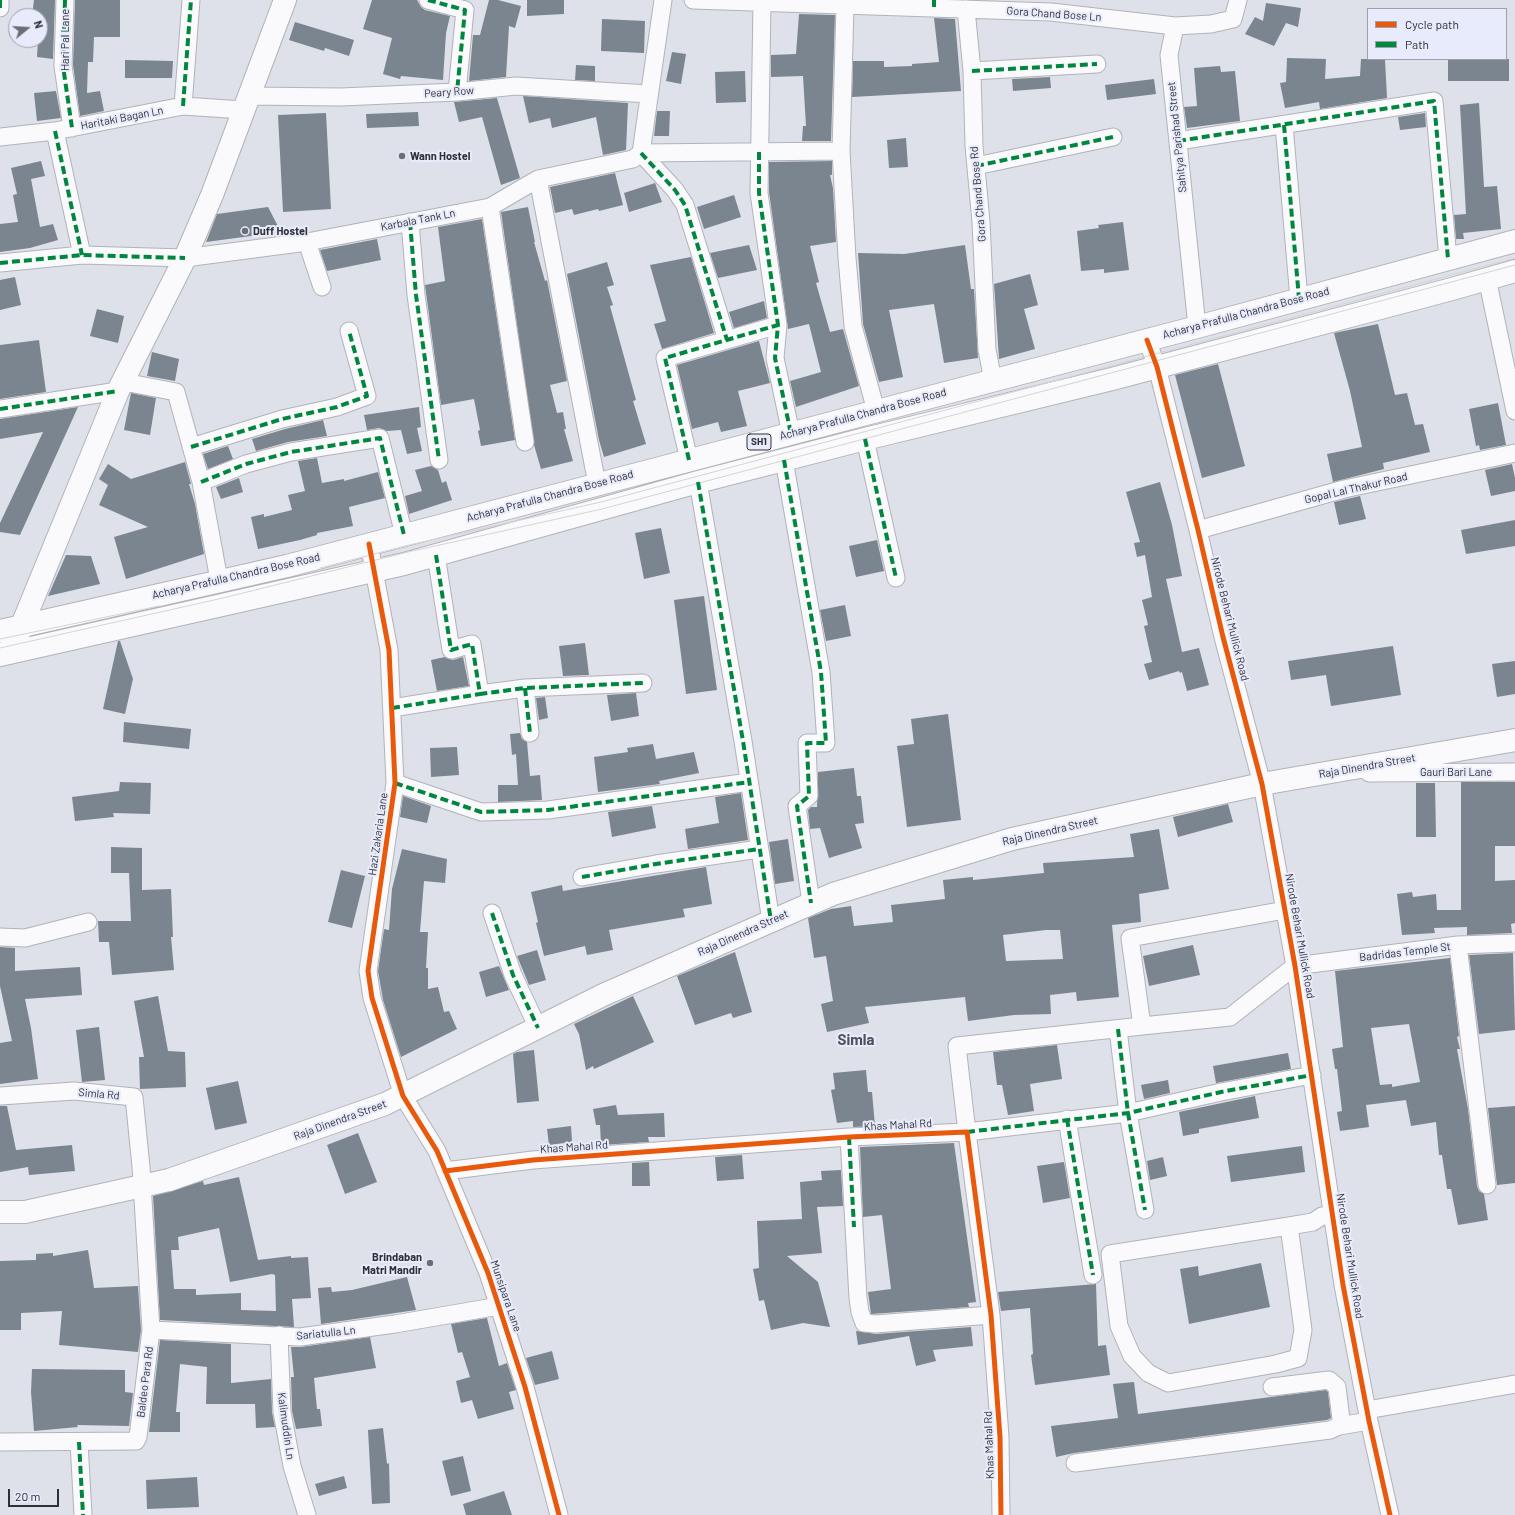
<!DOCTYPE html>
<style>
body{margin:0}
#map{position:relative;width:1515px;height:1515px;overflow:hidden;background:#dee1e9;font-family:Barlow,sans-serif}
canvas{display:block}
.legend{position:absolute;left:1367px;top:8px;width:140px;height:52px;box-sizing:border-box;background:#e8ebfb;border:1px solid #9ea0ac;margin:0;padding:5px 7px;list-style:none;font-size:12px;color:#2e3036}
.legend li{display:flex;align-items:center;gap:8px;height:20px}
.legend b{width:20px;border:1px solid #9ea0ac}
.north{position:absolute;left:8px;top:8px;width:40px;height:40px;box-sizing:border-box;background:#e8ebfb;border:1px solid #9ea0ac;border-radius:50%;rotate:72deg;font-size:11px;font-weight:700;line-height:16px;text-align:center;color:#2e3036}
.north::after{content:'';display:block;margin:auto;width:14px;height:18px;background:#6c6e75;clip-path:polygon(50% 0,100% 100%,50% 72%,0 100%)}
.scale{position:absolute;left:8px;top:1489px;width:51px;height:18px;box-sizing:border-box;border:2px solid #2e3036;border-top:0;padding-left:5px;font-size:12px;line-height:14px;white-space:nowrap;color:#2e3036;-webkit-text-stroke:3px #e8ebfb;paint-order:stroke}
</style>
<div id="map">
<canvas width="1515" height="1515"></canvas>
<ul class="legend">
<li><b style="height:5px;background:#e8590c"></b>Cycle path</li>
<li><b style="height:5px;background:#00873e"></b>Path</li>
</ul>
<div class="north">N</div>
<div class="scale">20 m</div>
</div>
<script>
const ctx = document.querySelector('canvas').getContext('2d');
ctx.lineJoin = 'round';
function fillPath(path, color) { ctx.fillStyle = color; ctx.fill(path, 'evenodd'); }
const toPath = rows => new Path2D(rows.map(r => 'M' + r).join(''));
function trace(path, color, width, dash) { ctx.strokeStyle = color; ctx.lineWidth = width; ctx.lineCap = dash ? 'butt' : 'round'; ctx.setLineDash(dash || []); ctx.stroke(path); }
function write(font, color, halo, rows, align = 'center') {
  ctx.font = font + ' Barlow,sans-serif'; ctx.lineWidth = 4; ctx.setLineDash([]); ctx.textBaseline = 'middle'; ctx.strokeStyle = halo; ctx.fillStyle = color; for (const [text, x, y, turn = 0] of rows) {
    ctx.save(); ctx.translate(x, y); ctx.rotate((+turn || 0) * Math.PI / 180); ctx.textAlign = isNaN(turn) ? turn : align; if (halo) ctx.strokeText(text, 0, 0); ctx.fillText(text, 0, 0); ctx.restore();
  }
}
fillPath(toPath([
 [34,0,55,0,53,59,37,57,38,40,40,40,40,16,32,16],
 [75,0,120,0,120,37,94,37,93,62,88,62,87,93,100,91,104,111,80,116,73,65],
 [372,0,417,0,421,7,425,10,450,16,446,33,443,80,401,76,400,79,383,74,392,38,363,29],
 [489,0,498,0,521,6,515,28,509,26,506,77,469,81,473,35,480,35],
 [527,0,564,0,564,14,527,16],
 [1266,3,1301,8,1298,27,1286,23,1274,46,1245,34,1255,17,1263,21],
 [799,14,835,15,831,141,802,141,803,126,806,126,803,76,771,77,771,55,796,54],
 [934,18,955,19,961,91,852,97,853,61,884,61,884,67,912,66,912,64,939,62],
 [602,19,645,21,644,53,601,51],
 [295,22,354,40,349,56,325,48,324,51,289,40],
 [672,52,686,54,681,84,666,81],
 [1287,58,1326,59,1325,79,1360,76,1361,59,1385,59,1387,98,1320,109,1319,102,1285,108,1280,83,1286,82],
 [1448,59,1509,59,1509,81,1448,81],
 [125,60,173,61,172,78,125,78],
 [576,65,595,66,595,81,575,80],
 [1220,66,1221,72,1235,71,1240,121,1187,128,1184,107,1197,106,1194,68],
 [745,71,746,102,716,103,715,72],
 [1050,77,1051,88,1013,91,1012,79],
 [1154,79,1156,94,1107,100,1105,85],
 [56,91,61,118,37,121,34,93],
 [523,96,628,103,626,150,603,155,596,117,552,128,550,118,529,123],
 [497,98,520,178,501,185,482,117,459,122,454,102],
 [1479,103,1484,187,1497,186,1501,229,1463,233,1464,239,1456,239,1454,215,1466,214,1460,105],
 [657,111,670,111,669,136,654,136],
 [418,112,419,126,367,128,366,114],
 [326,113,331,209,283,212,278,115],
 [1425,113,1426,127,1400,130,1398,117],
 [906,138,908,167,889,168,887,140],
 [41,161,45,176,31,179,40,227,53,224,58,240,30,248,0,252,0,224,18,222,13,195,17,194,11,168],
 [832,161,832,175,830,175,833,188,836,242,810,246,819,282,816,283,830,332,843,329,859,386,796,407,790,381,821,372,809,324,788,329,769,192,769,162],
 [615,173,623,205,599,211,598,209,574,215,572,209,555,213,550,187],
 [655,183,662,202,629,212,624,193],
 [734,195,741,217,704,229,697,207],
 [268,207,281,232,206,242,217,214],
 [528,207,535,242,534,242,545,281,547,280,567,381,550,385,557,413,563,412,566,429,564,429,573,461,541,469,534,445,501,212],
 [482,219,515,440,481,446,478,431,480,430,474,399,441,405,425,285,445,281,438,227],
 [1123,222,1129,270,1104,273,1104,269,1081,271,1077,231,1099,228,1098,225],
 [377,239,381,260,327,271,320,250],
 [749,245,757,270,718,278,710,253],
 [965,245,971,289,974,289,978,358,944,363,934,304,889,310,903,377,879,382,863,324,858,253,904,254],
 [691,257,714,333,662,349,654,324,666,321,650,265],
 [607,262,614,285,607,287,613,305,610,306,636,400,633,401,646,444,604,457,599,440,567,274],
 [1030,274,1038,305,1024,309,1035,349,999,359,994,284],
 [15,277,21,305,0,310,0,280],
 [764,301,767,318,734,328,729,312],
 [97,309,124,316,118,343,90,336],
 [1378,324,1395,395,1407,393,1415,425,1423,424,1430,452,1383,463,1384,469,1333,482,1327,454,1362,447,1350,391,1334,333],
 [39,340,46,392,0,399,0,345],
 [759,341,770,383,738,391,747,426,721,432,718,422,692,429,677,365],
 [152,352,179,359,175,381,147,376],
 [1218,364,1245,466,1202,478,1175,375],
 [131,393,156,398,150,435,124,430],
 [1498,403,1506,445,1480,450,1479,445,1476,446,1469,409],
 [78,407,20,535,0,532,0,523,43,432,0,439,0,419],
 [419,407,421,427,417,428,422,451,407,454,401,430,387,431,379,428,367,430,364,415],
 [323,420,327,436,288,442,256,451,252,439,285,429],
 [228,446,233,459,208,469,203,454],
 [317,458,322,483,344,479,344,481,378,472,385,498,349,507,353,526,317,533,317,535,300,540,258,549,251,517,264,514,264,517,292,510,288,495,305,491,298,461],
 [185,462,191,484,189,484,195,504,204,554,126,579,114,537,148,527,99,505,108,485,99,479,108,464,131,479],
 [1512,464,1515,478,1515,491,1491,496,1485,470],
 [431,466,438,470,442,483,446,481,452,500,409,514,405,496,422,491,415,470],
 [239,478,243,492,221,499,216,487],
 [1160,482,1172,525,1182,576,1166,579,1182,652,1199,648,1209,685,1187,691,1182,672,1180,673,1179,671,1149,680,1144,664,1152,662,1144,626,1148,625,1142,600,1152,597,1145,555,1137,557,1134,543,1140,542,1126,492],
 [1360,496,1366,519,1339,525,1334,502],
 [1515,520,1515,546,1466,554,1461,530],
 [661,528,670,573,644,579,635,533],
 [877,540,884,571,856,577,849,546],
 [66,555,91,556,100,584,48,596],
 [704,596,717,690,686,694,674,600],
 [845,605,851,636,826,641,820,610],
 [118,641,120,641,133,679,125,714,103,709],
 [585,643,589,675,563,676,559,646],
 [1393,646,1401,695,1331,706,1326,675,1291,680,1288,661],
 [445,657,453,660,463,657,469,686,437,691,431,660],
 [1515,661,1515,694,1497,697,1492,664],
 [636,693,639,716,611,721,607,695],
 [545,697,548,718,539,720,536,698],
 [948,714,961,820,907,827,897,746,914,744,911,719],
 [124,722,191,729,189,749,123,742],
 [520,733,522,739,527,742,530,776,540,775,542,800,498,802,498,785,518,785,516,754,512,755,510,734],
 [653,744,656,759,694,752,699,773,659,781,660,784,598,792,594,757,628,752,627,748],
 [457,747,459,775,431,777,430,748],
 [854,768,857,796,861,796,864,823,855,824,862,848,829,858,820,828,810,829,808,810,811,807,817,807,818,772],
 [120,782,151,783,150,814,113,813,114,817,75,821,72,797,119,791],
 [1461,782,1515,782,1515,846,1495,846,1495,881,1515,880,1515,923,1511,924,1512,933,1467,935,1467,927,1434,928,1435,933,1402,935,1397,894,1412,892,1413,897,1436,894,1437,910,1461,910],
 [1416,783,1435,783,1436,837,1416,837],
 [741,793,748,840,688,849,685,829,719,823,715,797],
 [403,796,431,806,427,823,400,817],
 [1228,804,1233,822,1178,837,1173,817],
 [652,806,656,828,612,837,608,812],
 [1159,829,1169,889,1139,894,1141,922,1112,925,1119,997,1077,1001,1076,992,1050,995,1051,1014,1014,1015,968,1021,965,997,865,1007,869,1023,827,1032,821,1004,833,1001,826,956,814,958,808,918,831,909,851,906,854,926,893,922,891,905,945,899,943,880,973,877,973,880,1044,873,1043,863,1134,857,1130,834],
 [1046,930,1060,930,1063,959,1006,961,1003,935],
 [788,839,794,881,775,884,769,842],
 [111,847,142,848,142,890,171,889,173,937,171,937,174,970,112,975,109,942,99,942,98,921,131,921,129,873,111,873],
 [402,849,447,859,445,883,424,881,420,932,428,932,426,968,428,968,428,989,438,987,444,1012,449,1011,457,1029,401,1057,383,1000,378,971,384,929,389,930,392,889],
 [706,867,712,904,683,909,685,917,609,930,613,950,587,955,585,946,544,956,536,923,538,922,531,892,562,885,563,891],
 [341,870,365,876,352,928,328,922],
 [1193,945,1200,975,1149,986,1143,956],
 [0,947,15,948,15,971,80,967,82,995,25,999,31,1028,38,1079,0,1084,0,1043,12,1041,0,986],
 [537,950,546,980,529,985,517,956],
 [735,952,752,1012,733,1018,731,1013,695,1025,677,976],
 [1513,953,1515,1030,1479,1034,1469,955],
 [1450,958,1459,1036,1457,1037,1460,1049,1457,1049,1468,1109,1477,1186,1479,1191,1484,1194,1488,1220,1458,1225,1451,1189,1447,1189,1442,1155,1439,1155,1436,1122,1411,1126,1406,1100,1366,1105,1369,1127,1340,1131,1337,1112,1342,1111,1337,1069,1335,1069,1332,1049,1343,1047,1335,971],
 [1409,1024,1420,1082,1392,1087,1392,1084,1380,1085,1371,1028],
 [499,966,509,990,486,997,479,972],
 [158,996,168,1051,185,1052,186,1087,140,1089,139,1057,144,1057,134,1001],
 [633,996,654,1042,594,1069,593,1066,586,1070,579,1034,574,1024],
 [99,1027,105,1080,82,1082,76,1030],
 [1057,1045,1062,1079,1030,1084,1034,1111,1008,1115,1002,1085,997,1085,993,1052],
 [534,1050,539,1101,517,1103,513,1054,517,1052],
 [1288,1053,1291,1069,1216,1083,1213,1066],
 [866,1070,868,1092,872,1092,875,1126,853,1127,853,1121,837,1123,831,1090,835,1089,833,1073],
 [1168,1080,1170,1093,1144,1099,1141,1085],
 [238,1081,247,1123,215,1130,206,1088],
 [1255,1096,1259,1118,1199,1129,1199,1133,1183,1136,1179,1112],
 [616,1105,618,1115,664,1113,665,1137,648,1137,649,1142,601,1145,600,1125,596,1125,593,1109],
 [0,1106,7,1106,16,1150,72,1145,75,1171,29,1175,28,1167,0,1172],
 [1515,1106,1515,1183,1497,1185,1488,1108],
 [571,1126,572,1142,549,1145,547,1129],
 [358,1133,377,1182,345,1194,327,1145],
 [954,1143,976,1302,968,1303,969,1307,871,1314,868,1292,891,1289,882,1215,863,1217,860,1147],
 [1302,1146,1305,1172,1231,1182,1227,1156],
 [742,1155,744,1179,717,1181,715,1157],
 [1163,1157,1167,1176,1150,1180,1147,1161],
 [649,1162,650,1186,632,1186,632,1163],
 [1064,1162,1070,1198,1043,1203,1037,1166],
 [841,1170,843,1206,817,1207,822,1253,787,1256,818,1282,830,1327,803,1323,771,1330,764,1300,759,1301,753,1269,759,1268,757,1221,802,1219,800,1182,822,1180,821,1171],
 [239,1177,258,1260,291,1256,291,1258,308,1257,311,1298,292,1299,294,1327,160,1320,153,1196,203,1181,204,1185],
 [219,1228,230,1282,272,1274,275,1275,276,1311,241,1310,241,1293,196,1295,196,1289,174,1289,171,1250,179,1250,178,1237],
 [88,1250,94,1288,138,1286,141,1330,138,1352,59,1345,62,1311,21,1313,21,1330,0,1330,0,1261,36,1260,36,1254,53,1253,53,1256],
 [1261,1263,1270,1307,1189,1324,1180,1269,1198,1266,1199,1276],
 [407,1277,416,1310,321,1324,318,1288,331,1287,332,1292,352,1290],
 [1096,1284,1098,1346,1106,1345,1110,1375,1035,1385,1031,1355,1033,1354,1030,1308,1001,1311,998,1292],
 [487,1318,499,1366,507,1363,516,1390,509,1392,514,1409,478,1419,472,1400,461,1403,456,1381,470,1377,462,1352,458,1353,451,1324],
 [971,1327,973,1346,933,1350,936,1361,916,1366,909,1336,858,1345,856,1331,876,1334],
 [370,1337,376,1368,314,1378,317,1409,320,1409,322,1426,296,1429,292,1411,291,1377,294,1377,291,1347,301,1347],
 [160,1340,231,1344,231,1383,271,1379,272,1412,275,1427,256,1428,255,1404,206,1404,207,1367,180,1364,176,1412,180,1412,180,1432,149,1432],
 [552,1351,559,1379,535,1385,526,1358],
 [32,1369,125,1370,125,1392,133,1393,129,1426,77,1425,78,1427,34,1431,31,1392],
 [1134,1382,1138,1414,1326,1390,1328,1392,1331,1418,1327,1420,1074,1453,1056,1457,1051,1426,1118,1418,1113,1384],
 [383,1428,387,1464,389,1463,390,1503,372,1504,368,1430],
 [463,1456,471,1491,451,1496,442,1461],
 [344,1476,347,1488,319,1496,315,1484],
 [197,1477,199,1507,147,1509,146,1480],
 [504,1491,512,1515,466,1515,463,1504]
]), '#7b858f');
const street = toPath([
 [65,0,63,66,72,128],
 [428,0,465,10,457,92],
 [663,0,641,153,841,151],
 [693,0,1051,12,1175,26],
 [762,2,759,193,778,325,775,358,791,434],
 [845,6,841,151,847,258,853,326,876,411],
 [0,8,0,0],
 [966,9,972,71,974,146,981,222,987,350,993,380],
 [972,71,1097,64],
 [249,96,341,97,457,92,516,86,649,94],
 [183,106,191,0],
 [1284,125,1299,299],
 [55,131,82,255],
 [0,137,55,131,183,106,243,110],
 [1178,141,1434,101,1448,259],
 [976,166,1113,137],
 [538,179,597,484],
 [490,207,525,442],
 [410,222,416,295,439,460],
 [307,242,322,287],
 [0,263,82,255,185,258,307,242,490,207,538,179,633,159,641,153,675,190,685,205,727,340],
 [1487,278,1515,411],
 [1197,327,1169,55,1175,26,1211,24,1233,19,1238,0],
 [1147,340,1157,367,1198,530,1223,637,1262,784,1295,966,1343,1285,1369,1421,1390,1515],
 [124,382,176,392,201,482,219,580],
 [0,409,118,391],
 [865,439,896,578],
 [191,447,282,419,337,407,367,396,349,331],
 [689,460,665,358,778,325],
 [784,460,821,672,826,743,807,743,809,796,797,806,811,903],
 [201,482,246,464,291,452,380,438,404,535],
 [698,482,743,741,771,921],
 [1198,530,1344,489,1515,453],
 [369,544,389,650,395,783,368,971,372,998,403,1096,437,1151,488,1273,525,1387,559,1515],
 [436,555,451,650,472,644,480,694,525,688,643,683],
 [525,688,530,733],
 [392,708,480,694],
 [1369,773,1515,772],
 [395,783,481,812,548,810,749,782],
 [582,877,656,864,759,849],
 [1285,910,1130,938,1142,1026,957,1046,967,1132,1128,1113,1221,1092,1312,1075],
 [492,913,513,975,538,1028],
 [0,937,25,938,88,922],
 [1458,945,1487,1185],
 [1142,1026,1230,1017,1295,966,1458,945,1515,943],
 [1118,1029,1128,1113,1145,1210],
 [0,1096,74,1091,134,1097,141,1167,151,1330,138,1437,136,1441,0,1442],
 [1067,1119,1093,1275],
 [849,1137,858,1298,860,1312,864,1323,875,1324,991,1315],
 [445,1171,533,1160,849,1137,967,1132,991,1315,1000,1437,1001,1515],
 [1289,1226,1303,1330,1298,1358,1276,1364,1168,1383,1148,1373,1132,1356,1119,1326,1110,1254,1289,1226,1313,1222,1322,1216,1333,1215],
 [151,1330,300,1337,395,1324,499,1306],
 [279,1335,282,1412,292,1466,307,1515],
 [1367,1410,1515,1384],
 [1339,1426,1369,1421],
 [79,1442,83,1515],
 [1075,1463,1330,1430,1339,1426,1341,1419,1337,1387,1329,1380,1272,1387]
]);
const secondary = toPath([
 [7,653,18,635,118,391,185,258,212,195,285,0],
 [0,1212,25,1212,169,1180,385,1104,603,995,833,894,1012,839,1262,784,1515,740]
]);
const primary = toPath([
 [0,631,287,566,1197,327,1515,241],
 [0,655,404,564,698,482,865,439,1112,379,1452,289,1515,271]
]);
trace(street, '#b1b3b9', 19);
trace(secondary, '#b1b3b9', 24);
trace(primary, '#b1b3b9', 24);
trace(street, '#fafafc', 17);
trace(secondary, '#fafafc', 22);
trace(primary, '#fafafc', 22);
trace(toPath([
 [320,568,409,545,601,502,1515,258],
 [0,639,159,606],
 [0,648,223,598,408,552,602,509,1515,265]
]), '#d4d4d7', 1);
trace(toPath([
 [65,0,63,66,72,128],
 [428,0,465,10,457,92],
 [934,0,934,7],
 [0,8,0,0],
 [972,71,1097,64],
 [183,106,191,0],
 [1284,125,1299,299],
 [55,131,82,255],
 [1178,141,1434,101,1448,259],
 [759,152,759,193,778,325,775,358,791,434],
 [641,153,675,190,685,205,727,340],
 [976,166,1113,137],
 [410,222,416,295,439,460],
 [0,263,82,255,185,258],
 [0,409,118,391],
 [865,439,896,578],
 [191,447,282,419,337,407,367,396,349,331],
 [689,460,665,358,778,325],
 [784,460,821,672,826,743,807,743,809,796,797,806,811,903],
 [201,482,246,464,291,452,380,438,404,535],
 [698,482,743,741,771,921],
 [436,555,451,650,472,644,480,694,525,688,643,683],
 [525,688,530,733],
 [392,708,480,694],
 [395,783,481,812,548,810,749,782],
 [582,877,656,864,759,849],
 [492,913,513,975,538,1028],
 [1118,1029,1128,1113,1145,1210],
 [1067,1119,1093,1275],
 [967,1132,1128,1113,1221,1092,1312,1075],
 [849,1137,854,1227],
 [79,1442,83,1515]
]), '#00873e', 4, [8, 4]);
trace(toPath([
 [1147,340,1157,367,1198,530,1223,637,1262,784,1295,966,1343,1285,1369,1421,1390,1515],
 [369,544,389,650,395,783,368,971,372,998,403,1096,437,1151,488,1273,525,1387,559,1515],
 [445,1171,533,1160,849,1137,967,1132,991,1315,1000,1437,1001,1515]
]), '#e8590c', 5);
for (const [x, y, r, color] of [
 [402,156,4,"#6c6e75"],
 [245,231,4,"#6c6e75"],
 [430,1263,4,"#6c6e75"]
]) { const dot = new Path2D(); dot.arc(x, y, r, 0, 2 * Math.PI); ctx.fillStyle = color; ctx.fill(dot); trace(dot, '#e8ebfb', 1.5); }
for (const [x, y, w] of [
 [759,442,24]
]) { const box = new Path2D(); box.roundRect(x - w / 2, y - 8, w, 16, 3); ctx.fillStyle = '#e8ebfb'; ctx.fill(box); trace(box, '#2e3036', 1); }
write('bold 10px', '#2e3036', null, [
 ["SH1",759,442]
]);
write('11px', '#2e3036', '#e8ebfb', [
 ["Gora Chand Bose Ln",1054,14,4],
 ["Hari Pal Lane",65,40,-90],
 ["Peary Row",449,92,-4],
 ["Haritaki Bagan Ln",122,118,-11],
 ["Sahitya Parishad Street",1177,137,-96],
 ["Gora Chand Bose Rd",978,194,-95],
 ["Karbala Tank Ln",418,220,-11],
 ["Acharya Prafulla Chandra Bose Road",1246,313,-15],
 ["Acharya Prafulla Chandra Bose Road",863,414,-15],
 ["Gopal Lal Thakur Road",1356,488,-13],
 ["Acharya Prafulla Chandra Bose Road",550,496,-15],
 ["Acharya Prafulla Chandra Bose Road",236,576,-13],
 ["Nirode Behari Mullick Road",1230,619,76],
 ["Raja Dinendra Street",1367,766,-10],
 ["Gauri Bari Lane",1456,772],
 ["Raja Dinendra Street",1050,831,-13],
 ["Hazi Zakaria Lane",378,834,-82],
 ["Raja Dinendra Street",743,933,-24],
 ["Nirode Behari Mullick Road",1300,936,80],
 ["Badridas Temple St",1405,952,-7],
 ["Simla Rd",99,1094,5],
 ["Raja Dinendra Street",340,1120,-20],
 ["Khas Mahal Rd",898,1125,-3],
 ["Khas Mahal Rd",574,1147,-4],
 ["Nirode Behari Mullick Road",1350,1256,81],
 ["Munsipara Lane",506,1296,71],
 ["Sariatulla Ln",326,1333,-6],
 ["Baldeo Para Rd",145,1382,-83],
 ["Kalimuddin Ln",286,1426,82],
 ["Khas Mahal Rd",989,1445,-92]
]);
write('bold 11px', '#2e3036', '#e8ebfb', [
 ["Wann Hostel",410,156],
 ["Duff Hostel",253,231],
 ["Brindaban",422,1257,"right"],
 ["Matri Mandir",422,1270,"right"]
], 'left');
write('bold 15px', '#4d4f5c', '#e8ebfb', [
 ["Simla",856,1040]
]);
</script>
